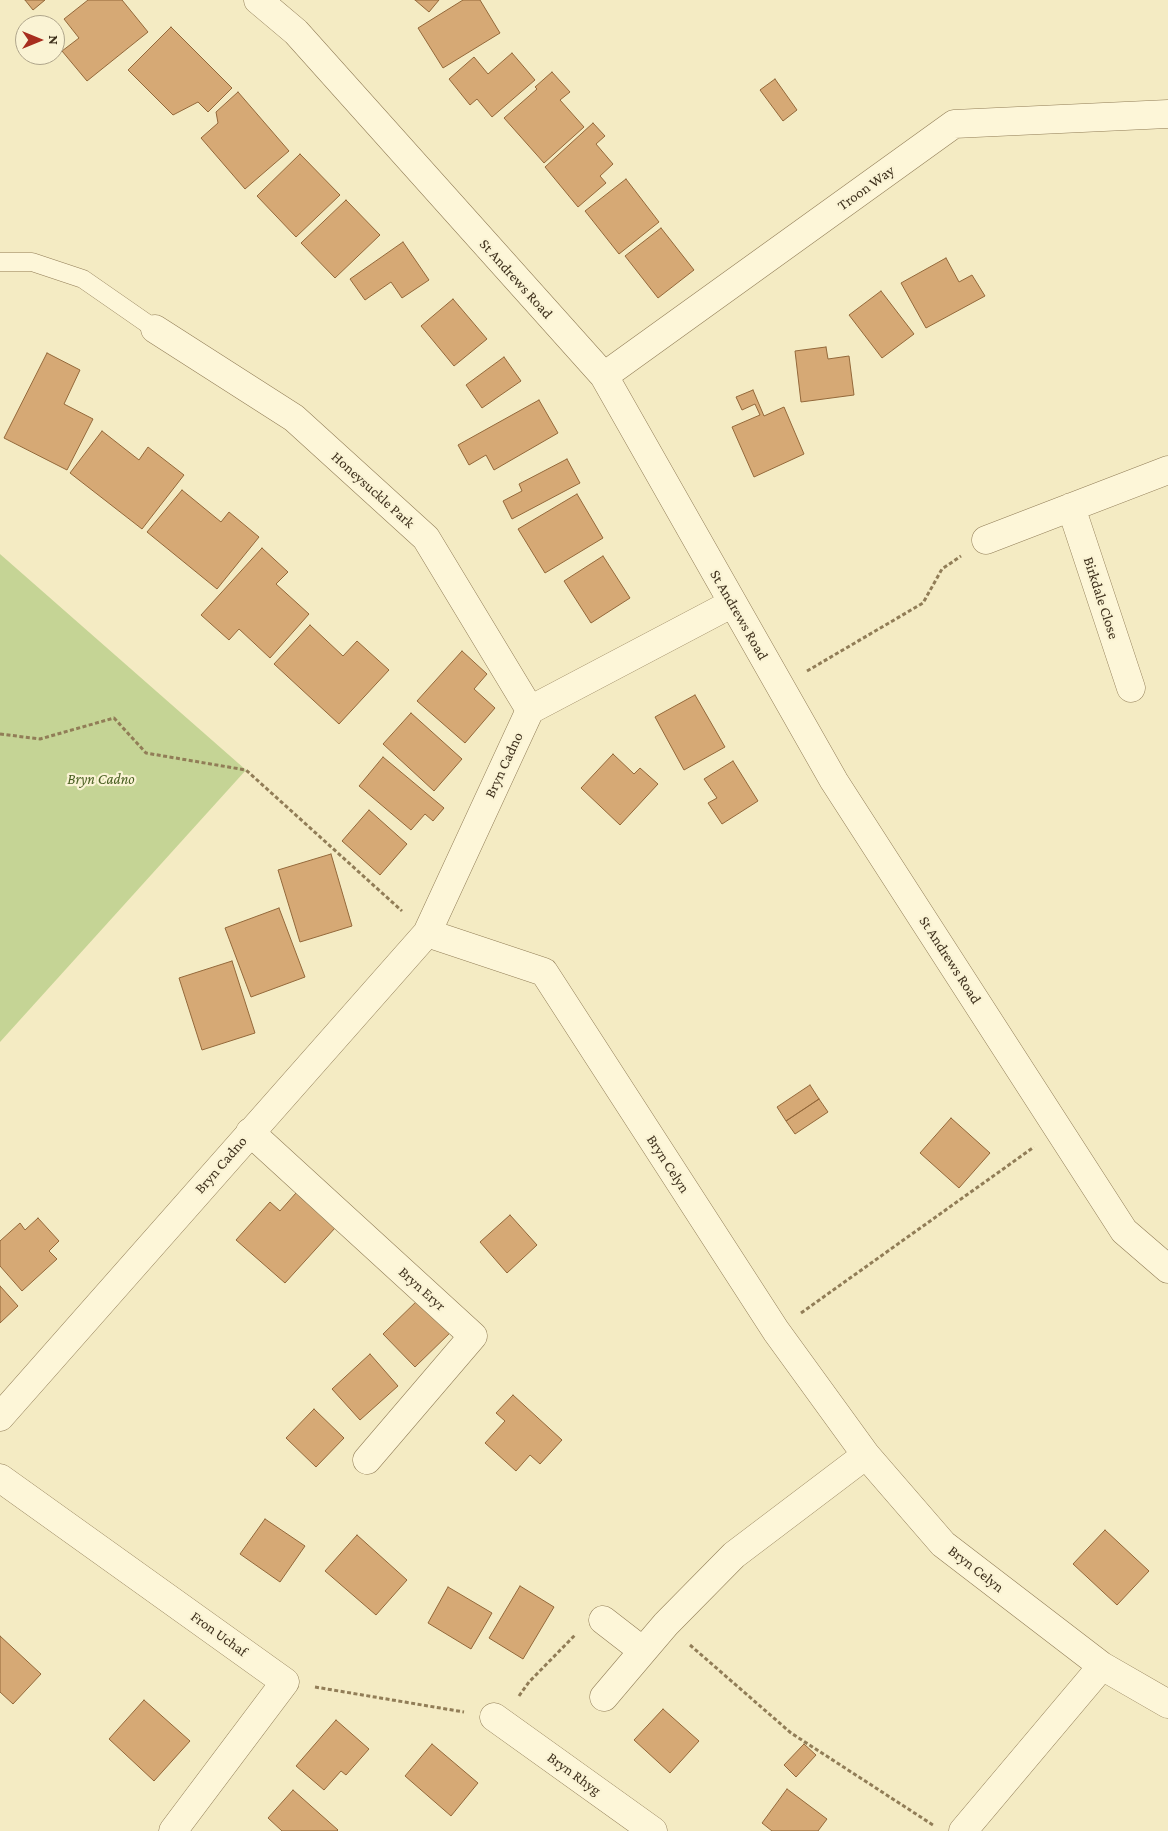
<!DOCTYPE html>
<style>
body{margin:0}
#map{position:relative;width:1168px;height:1831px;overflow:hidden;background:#f4ebc3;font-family:"Crimson Pro",serif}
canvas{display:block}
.north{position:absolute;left:15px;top:15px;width:50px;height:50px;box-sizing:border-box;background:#faf3d4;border:1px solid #afa58b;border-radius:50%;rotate:90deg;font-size:14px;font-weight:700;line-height:20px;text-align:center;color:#3f311d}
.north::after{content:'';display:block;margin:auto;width:18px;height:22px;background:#a82e1f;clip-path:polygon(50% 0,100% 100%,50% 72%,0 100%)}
</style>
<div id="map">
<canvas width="1168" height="1831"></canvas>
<div class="north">N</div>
</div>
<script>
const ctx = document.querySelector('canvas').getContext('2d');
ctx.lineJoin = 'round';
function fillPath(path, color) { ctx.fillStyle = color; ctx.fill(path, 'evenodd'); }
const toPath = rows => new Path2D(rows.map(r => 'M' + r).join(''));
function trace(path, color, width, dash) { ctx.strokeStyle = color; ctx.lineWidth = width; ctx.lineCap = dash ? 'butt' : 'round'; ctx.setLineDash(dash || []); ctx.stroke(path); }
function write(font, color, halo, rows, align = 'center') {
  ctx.font = font + ' "Crimson Pro",serif'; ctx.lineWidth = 4.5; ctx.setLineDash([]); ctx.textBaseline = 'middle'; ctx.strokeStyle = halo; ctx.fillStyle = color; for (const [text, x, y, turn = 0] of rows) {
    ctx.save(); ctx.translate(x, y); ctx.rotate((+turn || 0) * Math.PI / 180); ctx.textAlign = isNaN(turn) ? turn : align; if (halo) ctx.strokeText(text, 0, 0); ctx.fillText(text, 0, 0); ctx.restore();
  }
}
fillPath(toPath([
 [0,554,246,770,0,1042]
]), '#c5d495');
const building = toPath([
 [25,0,45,0,33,10,25,0],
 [88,0,122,0,148,32,87,81,62,51,79,38,64,19,88,0],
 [415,0,439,0,429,12,415,0],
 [463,0,480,0,500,33,443,68,418,28,463,0],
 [171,27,232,88,208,112,198,102,173,115,128,70,171,27],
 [512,53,535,80,492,117,477,99,470,105,449,79,474,57,488,74,512,53],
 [552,72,570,92,560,100,584,127,544,163,504,118,537,89,535,87,552,72],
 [775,79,797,110,783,121,760,90,775,79],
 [238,92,289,151,245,189,201,138,218,123,216,112,238,92],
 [593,123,605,136,596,144,613,164,600,176,606,183,578,207,545,167,593,123],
 [300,154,340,195,296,237,257,196,300,154],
 [626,179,659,222,619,254,585,211,626,179],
 [346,200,380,235,335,278,301,243,346,200],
 [661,228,694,270,658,298,625,256,661,228],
 [403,242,429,280,402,298,391,282,365,300,350,279,403,242],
 [946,258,959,282,972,275,985,296,926,328,901,283,946,258],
 [881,291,914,334,882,358,849,315,881,291],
 [453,299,487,339,454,366,421,326,453,299],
 [826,347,828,359,849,356,854,395,801,402,795,351,826,347],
 [47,353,80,370,64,404,93,419,67,470,4,438,47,353],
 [504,357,521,381,482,408,466,385,504,357],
 [753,390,764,416,784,407,804,454,754,477,732,427,760,415,755,404,742,410,736,397,753,390],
 [539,400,558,433,494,470,486,455,469,465,458,445,539,400],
 [102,431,139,460,148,447,184,475,142,529,70,473,102,431],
 [567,459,580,483,512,519,503,501,522,491,519,484,567,459],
 [182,490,221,522,229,512,259,537,217,589,147,532,182,490],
 [577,494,603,538,545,573,518,529,577,494],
 [262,548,288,572,276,584,309,614,270,658,239,629,229,640,201,615,262,548],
 [603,556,630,598,591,623,564,581,603,556],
 [310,625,343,656,357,641,389,670,339,724,274,664,310,625],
 [462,651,487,674,474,689,495,708,465,743,417,701,462,651],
 [695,695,725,747,684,770,655,717,695,695],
 [411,713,462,759,434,791,383,744,411,713],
 [613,754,634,774,640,768,658,784,620,825,581,788,613,754],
 [383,757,444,808,433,821,425,814,411,830,359,786,383,757],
 [733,761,758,801,722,824,708,803,717,798,704,779,733,761],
 [369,810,407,844,380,875,342,841,369,810],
 [331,854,352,926,300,942,278,870,331,854],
 [279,908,305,977,251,997,225,928,279,908],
 [232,961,255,1033,202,1050,179,978,232,961],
 [810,1085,819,1099,786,1121,777,1107,810,1085],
 [819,1099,828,1112,795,1134,786,1121,819,1099],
 [951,1118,990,1153,959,1188,920,1153,951,1118],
 [296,1193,335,1228,285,1283,236,1240,270,1202,280,1211,296,1193],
 [510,1215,537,1245,507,1273,480,1242,510,1215],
 [38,1218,59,1241,49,1251,57,1259,22,1291,0,1266,0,1241,20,1223,25,1230,38,1218],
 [0,1286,18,1306,0,1323,0,1286],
 [421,1297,453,1330,415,1367,383,1334,421,1297],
 [370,1354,398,1386,360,1420,332,1389,370,1354],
 [513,1395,562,1440,540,1464,530,1455,516,1471,485,1443,505,1421,496,1413,513,1395],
 [314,1409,344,1438,316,1467,286,1438,314,1409],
 [265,1519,305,1546,280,1582,240,1554,265,1519],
 [1105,1530,1149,1571,1117,1605,1073,1564,1105,1530],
 [357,1535,407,1580,376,1615,325,1571,357,1535],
 [520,1586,554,1607,523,1659,489,1638,520,1586],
 [448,1587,492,1613,471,1649,428,1623,448,1587],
 [0,1636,41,1674,13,1704,0,1692,0,1636],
 [144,1700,190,1741,154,1781,109,1739,144,1700],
 [663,1709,699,1741,670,1773,634,1740,663,1709],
 [336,1720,369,1749,346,1775,341,1771,324,1790,296,1766,336,1720],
 [432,1744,478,1783,451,1816,405,1776,432,1744],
 [804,1744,816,1755,796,1777,784,1765,804,1744],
 [787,1789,827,1819,818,1831,772,1831,762,1823,787,1789],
 [293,1790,338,1830,337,1831,282,1831,268,1818,293,1790]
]);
fillPath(building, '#d6a975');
trace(building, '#93683a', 1);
const service = toPath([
 [0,262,32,262,83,279,155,329]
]);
const minor = toPath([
 [258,0,296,32,604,376,834,781,1124,1231,1168,1269],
 [155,329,294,418,426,538,530,710],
 [604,376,954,124,1168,114],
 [1071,507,1131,688],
 [986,540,1168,470],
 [427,933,544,972,776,1331,866,1455,943,1544,1102,1666,1168,1704],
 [250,1132,473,1336,367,1460],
 [0,1417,427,933,530,710,733,603],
 [0,1478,285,1682,173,1831],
 [603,1620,643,1651,666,1624,734,1555,866,1455],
 [604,1697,643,1651],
 [494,1717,653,1831],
 [963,1831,1102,1666]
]);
trace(service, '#917d57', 19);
trace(minor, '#917d57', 29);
trace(toPath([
 [807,671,923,603,942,569,961,556],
 [0,734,40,739,114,718,146,753,246,770,402,911],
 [801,1313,1034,1147],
 [690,1645,791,1733,933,1825],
 [315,1687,464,1712],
 [519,1696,529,1682,576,1634]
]), '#917d57', 3, [4, 2.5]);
trace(service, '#fdf6d8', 18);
trace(minor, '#fdf6d8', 28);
write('15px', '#3f311d', '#faf3d4', [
 ["Troon Way",866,188,-36],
 ["St Andrews Road",516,279,48],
 ["Honeysuckle Park",373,490,42],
 ["Birkdale Close",1101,598,72],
 ["St Andrews Road",739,615,60],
 ["Bryn Cadno",504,765,-65],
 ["St Andrews Road",950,960,57],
 ["Bryn Celyn",668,1164,57],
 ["Bryn Cadno",221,1165,-49],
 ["Bryn Eryr",422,1289,42],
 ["Bryn Celyn",976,1569,38],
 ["Fron Uchaf",219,1634,36],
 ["Bryn Rhyg",574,1774,36]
]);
write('italic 15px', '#485e21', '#faf3d4', [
 ["Bryn Cadno",101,779]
]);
</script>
